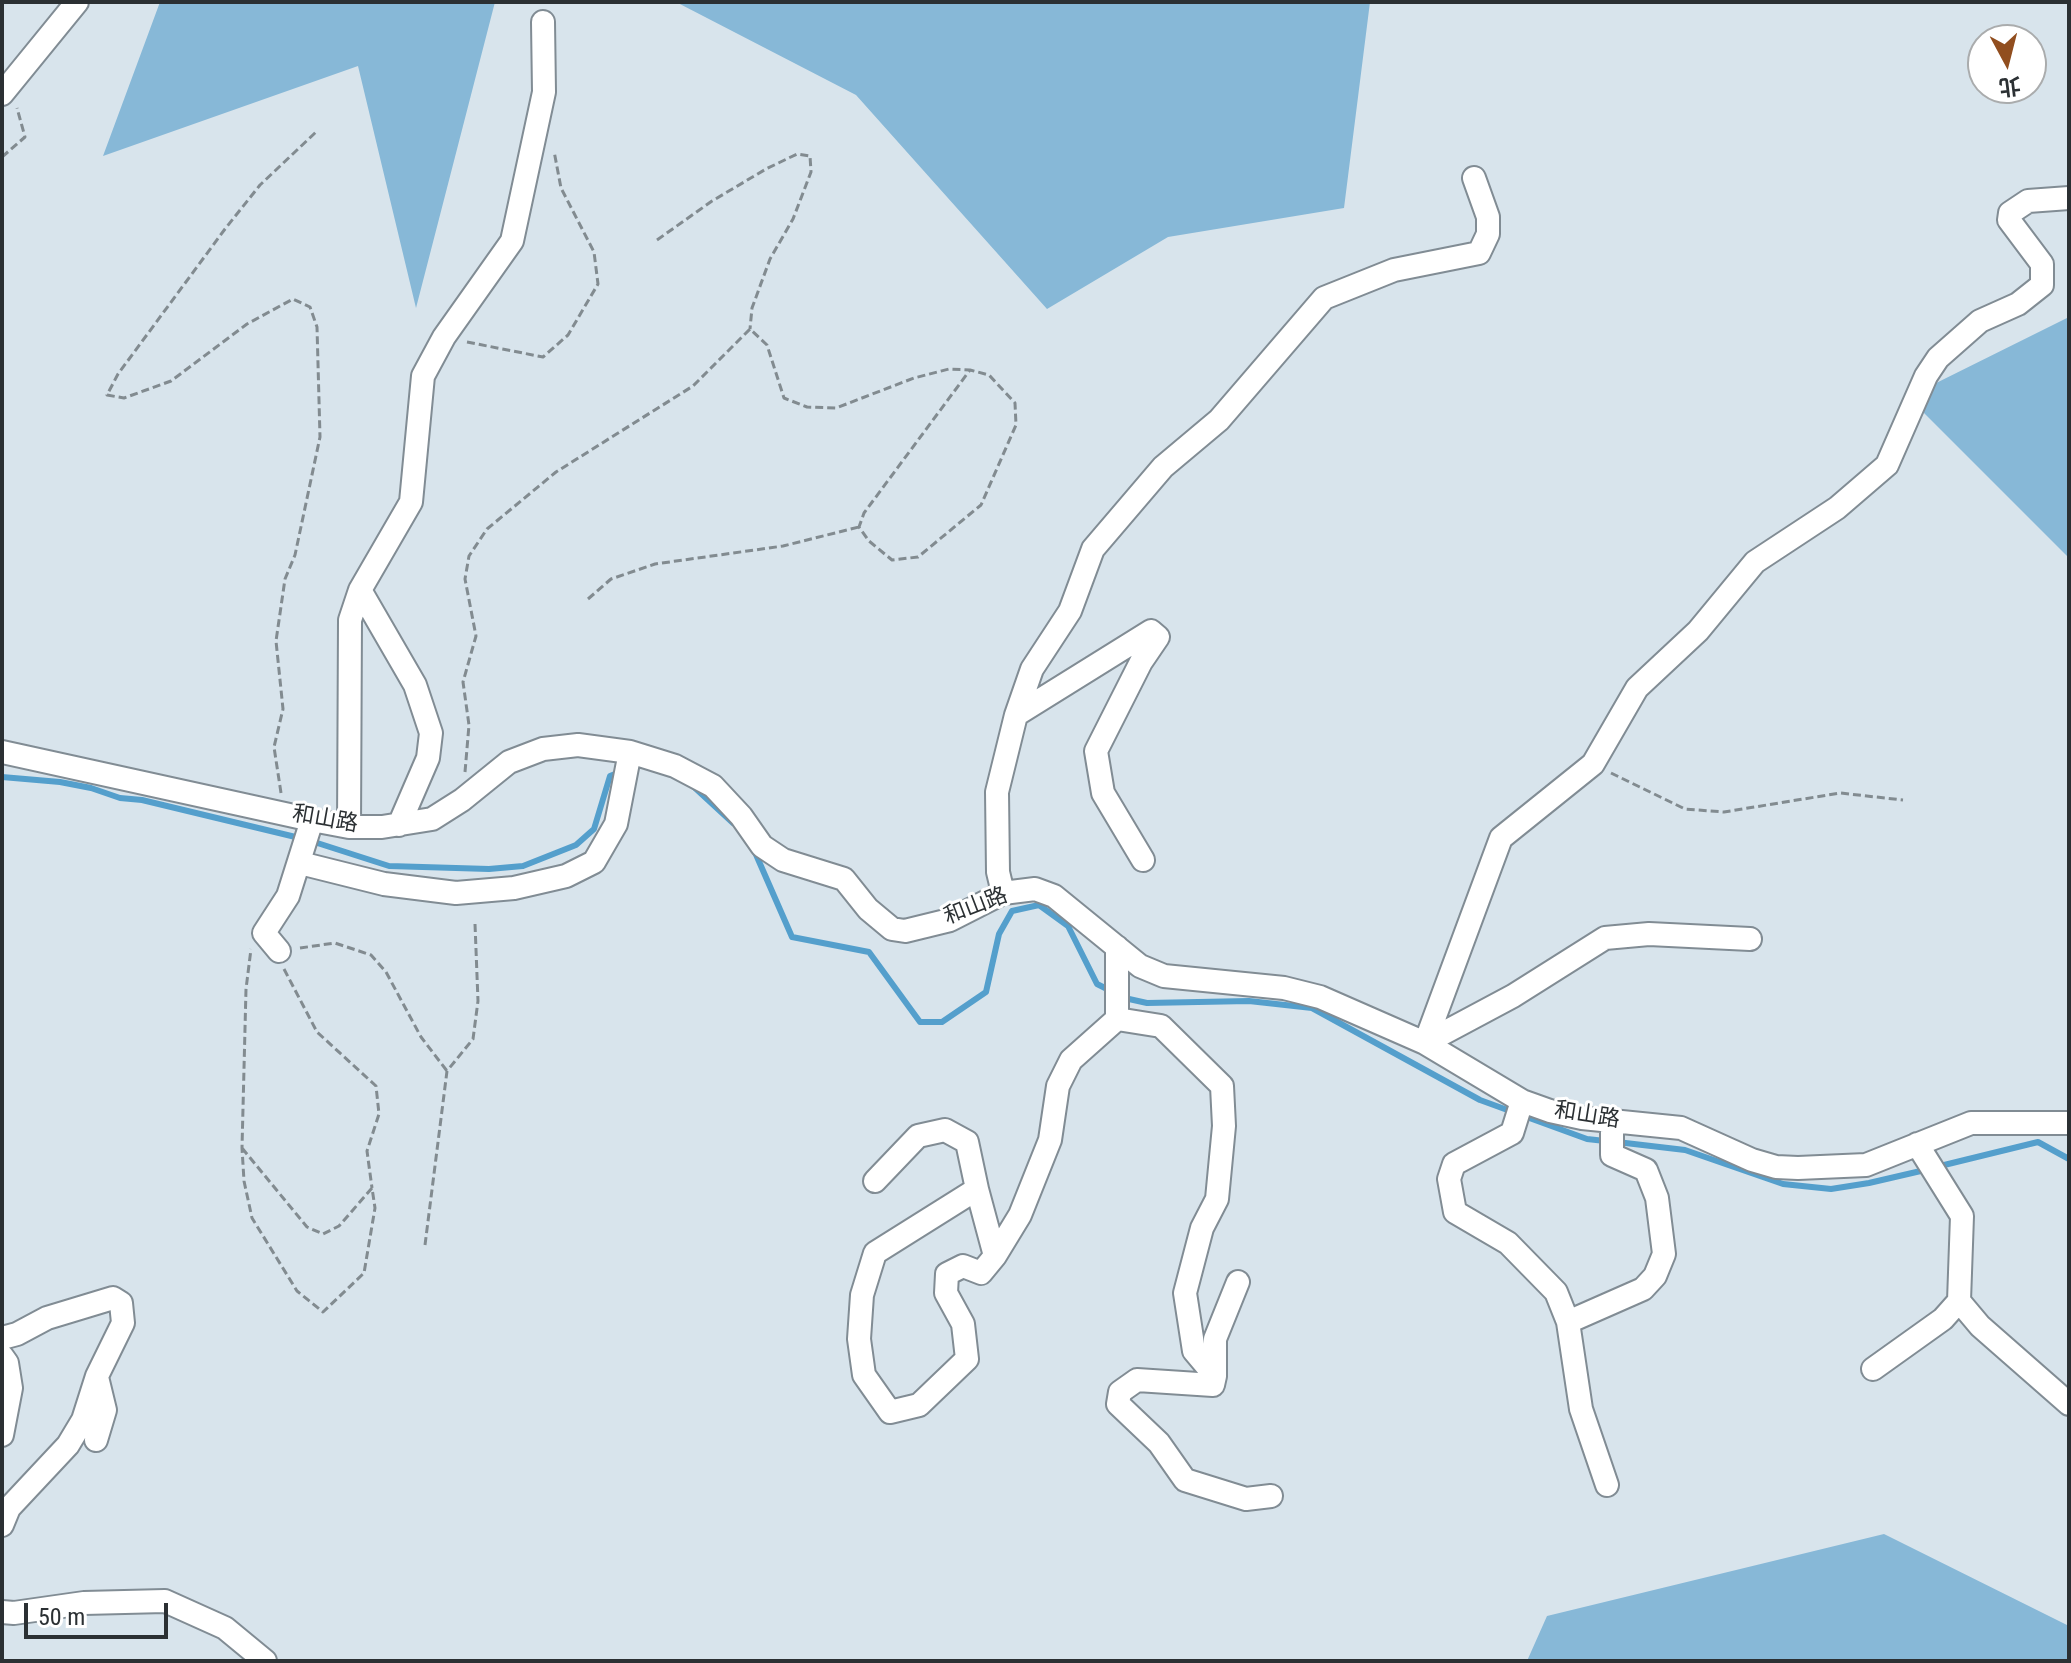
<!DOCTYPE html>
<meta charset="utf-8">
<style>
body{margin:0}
#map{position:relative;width:2071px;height:1663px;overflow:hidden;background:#d8e4ec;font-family:"Roboto Condensed","Noto Sans TC",sans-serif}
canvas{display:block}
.frame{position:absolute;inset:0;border:4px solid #2b3033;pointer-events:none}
.north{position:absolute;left:1967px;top:24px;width:80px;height:80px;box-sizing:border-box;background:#fff;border:2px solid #aaacad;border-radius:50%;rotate:173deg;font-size:22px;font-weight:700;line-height:32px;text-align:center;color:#2b3033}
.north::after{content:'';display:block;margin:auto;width:28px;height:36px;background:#914e1f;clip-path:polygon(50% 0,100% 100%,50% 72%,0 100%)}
.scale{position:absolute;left:24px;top:1603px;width:144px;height:36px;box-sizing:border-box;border:4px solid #2b3033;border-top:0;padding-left:10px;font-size:24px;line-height:28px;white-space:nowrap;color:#2b3033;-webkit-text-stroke:6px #fff;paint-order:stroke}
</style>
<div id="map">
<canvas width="2071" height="1663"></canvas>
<div class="frame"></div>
<div class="north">北</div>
<div class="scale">50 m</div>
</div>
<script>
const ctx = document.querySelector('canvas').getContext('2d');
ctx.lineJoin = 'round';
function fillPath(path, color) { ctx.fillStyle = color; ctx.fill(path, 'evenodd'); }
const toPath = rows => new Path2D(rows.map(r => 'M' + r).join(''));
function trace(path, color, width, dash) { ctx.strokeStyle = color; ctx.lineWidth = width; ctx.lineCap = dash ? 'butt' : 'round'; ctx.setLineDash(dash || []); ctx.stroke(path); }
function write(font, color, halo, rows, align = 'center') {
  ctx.font = font + ' "Roboto Condensed","Noto Sans TC",sans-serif'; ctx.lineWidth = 6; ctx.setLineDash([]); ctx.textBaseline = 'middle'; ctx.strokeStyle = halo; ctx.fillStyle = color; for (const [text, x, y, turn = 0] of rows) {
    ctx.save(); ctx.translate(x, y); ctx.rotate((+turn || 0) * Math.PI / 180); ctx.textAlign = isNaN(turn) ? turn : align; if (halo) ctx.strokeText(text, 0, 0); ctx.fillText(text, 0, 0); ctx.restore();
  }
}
fillPath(toPath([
 [160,2,495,2,416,308,358,66,103,156],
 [676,2,1370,2,1344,208,1168,237,1047,309,856,95],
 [2069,317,2069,558,1908,397],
 [1884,1534,2069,1626,2069,1661,1527,1661,1547,1616]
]), '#87b8d7');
trace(toPath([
 [2,777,60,782,91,788,120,798,142,800,308,840,389,866,489,869,523,866,576,845,594,829,610,776,620,772],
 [694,787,733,823],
 [754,850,792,937,869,952,920,1022,942,1022,986,992,999,934,1012,911,1039,905,1068,926,1097,984,1111,991],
 [1120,997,1147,1003,1249,1001,1312,1008,1480,1100,1587,1139,1605,1141],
 [1617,1142,1685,1150,1783,1184,1831,1189,1869,1183,1925,1170],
 [1936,1167,2038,1142,2069,1159]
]), '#549fcc', 6);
const minor = toPath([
 [2,94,77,2],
 [1016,715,1151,631,1158,637,1141,662,1096,751,1103,793,1143,860],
 [2,752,312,820,349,827,382,827,432,819,462,800,509,762,543,749,578,745,630,752,675,766,713,786,741,816,762,846,783,860,844,879,868,909,892,929,905,931,950,920,1003,893,1035,889,1054,896,1140,966,1164,976,1284,988,1320,997,1425,1043,1522,1101,1550,1111,1582,1118,1681,1128,1752,1160,1776,1167,1798,1168,1866,1165,1971,1123,2069,1123],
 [399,825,428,758,431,733,415,685,360,590,411,502,423,376,444,337,512,241,544,92,543,22],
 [349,827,350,620,360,590],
 [300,863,384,884,456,893,514,888,566,876,594,862,616,824,630,752],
 [1003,893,998,872,997,792,1016,715,1032,669,1070,611,1093,549,1163,467,1219,420,1324,298,1394,270,1479,253,1488,234,1488,217,1474,178],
 [1750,939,1649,934,1605,938,1513,996,1425,1043,1501,838,1593,764,1637,688,1698,631,1755,562,1837,508,1887,465,1926,376,1938,358,1980,321,2018,304,2042,285,2042,264,2009,220,2010,213,2028,201,2069,198],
 [1117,947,1117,1019],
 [279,951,264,933,288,896,312,820],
 [1522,1101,1512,1133,1454,1164,1449,1179,1455,1212,1508,1243,1556,1292,1568,1322],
 [1917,1144,1962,1216,1959,1301],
 [875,1181,918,1136,945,1130,967,1142,977,1189,875,1253,862,1295,859,1339,864,1375,890,1412,919,1405,967,1359,963,1324,946,1293,947,1274,963,1266,981,1273,995,1256,1020,1215,1050,1140,1058,1086,1071,1060,1117,1019,1161,1026,1222,1086,1224,1126,1217,1199,1202,1228,1185,1293,1194,1351,1215,1376,1213,1385,1137,1380,1120,1392,1118,1404,1159,1443,1185,1480,1246,1499,1271,1496],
 [977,1189,995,1256],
 [2,1338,17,1334,47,1318,113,1298,121,1303,123,1323,97,1376,83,1420,68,1445,9,1508,2,1525],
 [2,1356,7,1363,11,1388,2,1435],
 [1873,1369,1943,1319,1959,1301,1980,1326,2069,1404],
 [1215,1376,1215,1339,1238,1282],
 [96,1440,105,1410,97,1377],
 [1607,1485,1581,1409,1568,1322,1643,1289,1655,1276,1664,1254,1657,1198,1646,1170,1612,1155,1612,1121],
 [2,1612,14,1613,84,1603,165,1601,225,1628,265,1661]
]);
trace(minor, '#818c94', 26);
trace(toPath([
 [2,157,25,137,17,108],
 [657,240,712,201,766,169,797,154,810,156,811,172,793,219,770,259,752,308,750,329],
 [467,342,543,357,568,335,598,284,594,252,561,188,554,151],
 [588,599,611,579,655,564,783,546,859,527],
 [465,772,469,725,463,682,476,636,465,579,469,556,487,529,556,472,693,386,750,329,767,345,784,398,807,407,836,408,914,378,949,369,970,370,864,513,859,527,869,541,892,560,918,557,981,505,1016,425,1015,403,989,375,970,370],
 [1611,773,1685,809,1724,812,1840,793,1903,800],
 [281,793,274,747,283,709,276,641,285,579,295,555,320,437,317,327,310,307,293,299,247,324,171,381,124,398,107,395,118,374,225,229,260,185,316,132],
 [300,948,335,943,371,955,386,972,421,1037,447,1071],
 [284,969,317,1032,376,1086,379,1114,367,1151,372,1188],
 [242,1148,307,1227,323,1234,339,1226,372,1188,375,1208,364,1273,323,1312,297,1291,252,1218,244,1181,242,1148,246,989,251,949],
 [425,1245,447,1071,473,1039,478,1001,475,924]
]), '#828b90', 3, [8, 4]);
trace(minor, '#fff', 22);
write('22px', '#2b3033', '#fff', [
 ["和山路",325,820,10],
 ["和山路",976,907,-21],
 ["和山路",1587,1116,9]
]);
</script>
